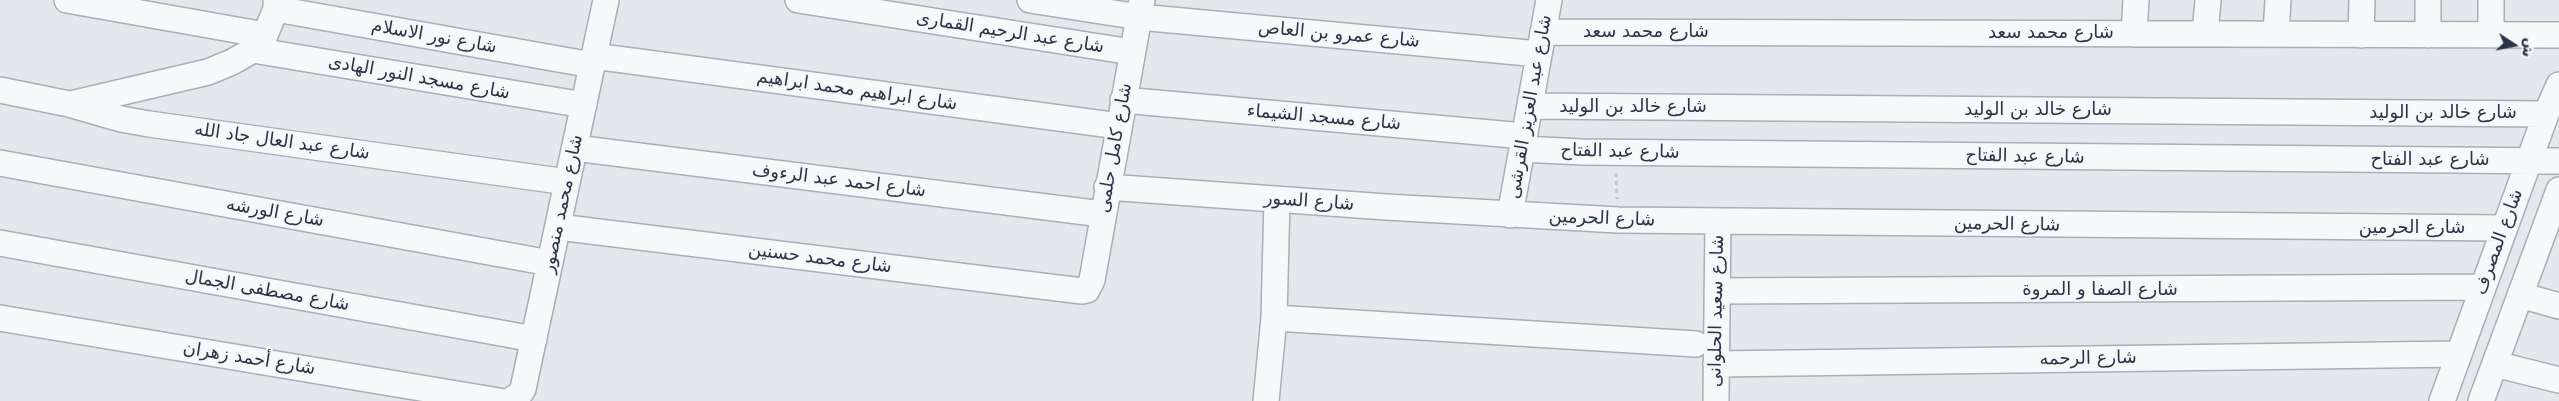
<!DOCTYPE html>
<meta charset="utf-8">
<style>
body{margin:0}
#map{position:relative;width:2559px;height:401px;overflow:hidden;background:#e4e7ec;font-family:"DejaVu Sans","Noto Sans Arabic",sans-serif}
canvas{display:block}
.north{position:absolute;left:2489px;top:20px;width:50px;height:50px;-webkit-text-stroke:4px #f4f6f9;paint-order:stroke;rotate:101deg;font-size:14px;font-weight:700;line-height:20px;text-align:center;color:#2b3445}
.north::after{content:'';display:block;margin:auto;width:18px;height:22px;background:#2b3445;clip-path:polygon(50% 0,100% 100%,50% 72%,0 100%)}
</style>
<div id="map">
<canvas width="2559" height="401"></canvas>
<div class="north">ش</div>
</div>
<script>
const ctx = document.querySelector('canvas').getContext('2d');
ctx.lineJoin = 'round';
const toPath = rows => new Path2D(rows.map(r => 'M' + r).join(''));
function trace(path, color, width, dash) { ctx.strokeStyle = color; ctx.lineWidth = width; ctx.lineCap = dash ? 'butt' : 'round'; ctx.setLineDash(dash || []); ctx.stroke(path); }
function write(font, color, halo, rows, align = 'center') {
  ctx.font = font + ' "DejaVu Sans","Noto Sans Arabic",sans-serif'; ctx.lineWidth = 4; ctx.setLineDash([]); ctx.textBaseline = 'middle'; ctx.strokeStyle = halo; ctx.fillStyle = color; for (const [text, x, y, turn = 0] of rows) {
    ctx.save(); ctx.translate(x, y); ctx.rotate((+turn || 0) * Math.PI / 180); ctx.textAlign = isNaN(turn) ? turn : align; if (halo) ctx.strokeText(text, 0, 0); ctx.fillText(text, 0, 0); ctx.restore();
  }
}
const minor = toPath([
 [67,0,265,35],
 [798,0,1132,52],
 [1030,0,1139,17,1539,54],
 [276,9,592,65],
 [1543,32,2559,35],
 [2134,34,2136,0],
 [2205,34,2208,0],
 [2276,34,2278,0],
 [2361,35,2362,0],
 [2428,35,2428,0],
 [2491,35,2491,0],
 [253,50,584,105],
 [594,56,1119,126],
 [0,90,69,104,121,119,149,124,567,182],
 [1123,100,1524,136],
 [71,104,208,72,232,62,253,50,265,35,276,9,276,0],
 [1530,106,2546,114],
 [575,148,1102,214],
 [1522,149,1582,152,2559,161],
 [0,163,550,263],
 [1107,187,1386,207,1618,220,2504,228],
 [1510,215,1549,0],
 [558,227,1082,291,1087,290,1092,280,1142,0],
 [0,243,534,339],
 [1717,291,2483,287],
 [2520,295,2559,306],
 [0,318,499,401],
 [1274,318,1696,344],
 [1716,364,2459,354],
 [2495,364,2559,380],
 [509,401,519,395,523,389,606,0],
 [1266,401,1274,318,1277,200],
 [1716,401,1718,222],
 [2442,401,2546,114,2559,85],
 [2481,401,2559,190]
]);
trace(minor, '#a9aeb7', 28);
trace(toPath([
 [1616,173,1617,199]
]), '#c2c5cb', 3, [4, 4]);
trace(minor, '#f7f8fa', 25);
write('18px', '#2b3445', '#f4f6f9', [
 ["شارع محمد سعد",1646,32],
 ["شارع عبد الرحيم القمارى",1010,33,9],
 ["شارع محمد سعد",2051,33],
 ["شارع عمرو بن العاص",1339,35,5],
 ["شارع نور الاسلام",434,37,10],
 ["شارع مسجد النور الهادى",419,78,10],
 ["شارع ابراهيم محمد ابراهيم",857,91,8],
 ["شارع عبد العزيز القرشى",1530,107,-80],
 ["شارع خالد بن الوليد",1633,107],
 ["شارع خالد بن الوليد",2038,110],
 ["شارع خالد بن الوليد",2443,113],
 ["شارع مسجد الشيماء",1324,118,5],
 ["شارع عبد العال جاد الله",282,142,8],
 ["شارع كامل حلمى",1115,148,-80],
 ["شارع عبد الفتاح",1620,152,1],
 ["شارع عبد الفتاح",2025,157,1],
 ["شارع عبد الفتاح",2430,160],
 ["شارع احمد عبد الرءوف",839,181,7],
 ["شارع السور",1309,202,4],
 ["شارع محمد منصور",563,204,-78],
 ["شارع الورشه",275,213,10],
 ["شارع الحرمين",1602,219,2],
 ["شارع الحرمين",2007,225,1],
 ["شارع الحرمين",2412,228],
 ["شارع المصرف",2499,242,-70],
 ["شارع محمد حسنين",820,259,7],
 ["شارع الصفا و المروة",2100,290],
 ["شارع مصطفى الجمال",267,291,10],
 ["شارع سعيد الحلوانى",1717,311,-89],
 ["شارع أحمد زهران",249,359,9],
 ["شارع الرحمه",2088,359,-1]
]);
</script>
